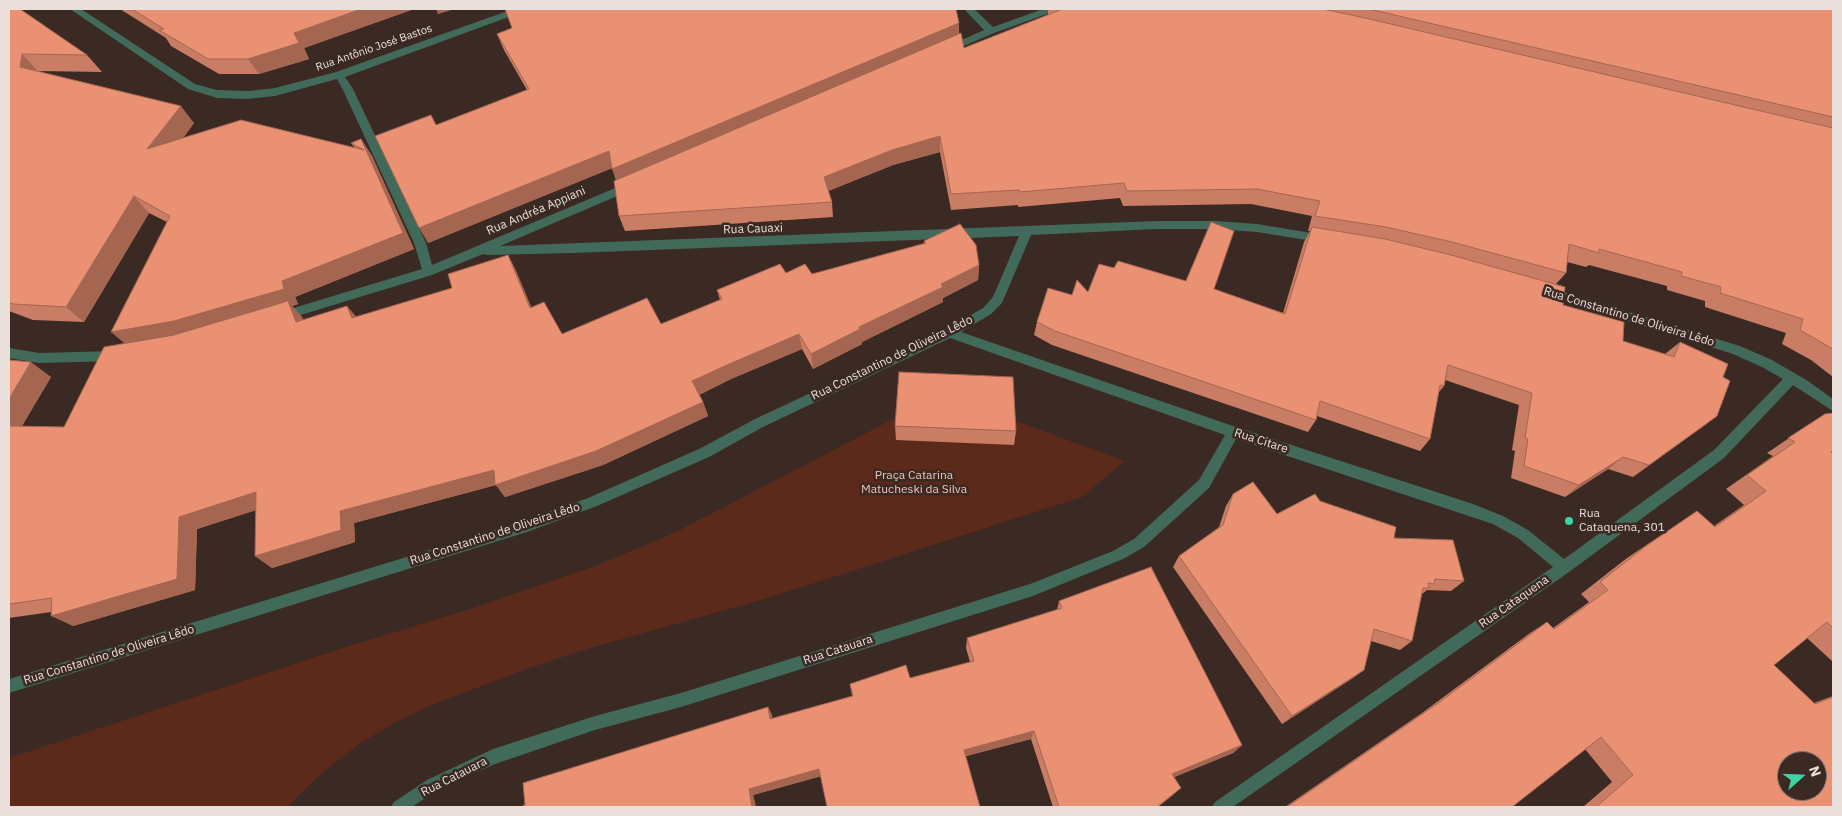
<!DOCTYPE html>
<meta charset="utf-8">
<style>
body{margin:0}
#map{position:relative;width:1842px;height:816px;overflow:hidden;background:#3b2923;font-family:"IBM Plex Sans",sans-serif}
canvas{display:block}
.frame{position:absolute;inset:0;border:10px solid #ebdfdb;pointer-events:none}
.north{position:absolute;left:1777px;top:751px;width:50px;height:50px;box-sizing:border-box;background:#3b2923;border:1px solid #81726d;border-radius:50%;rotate:70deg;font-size:14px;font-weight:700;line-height:20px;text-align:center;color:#ebdfdb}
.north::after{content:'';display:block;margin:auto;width:18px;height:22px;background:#3bd4a4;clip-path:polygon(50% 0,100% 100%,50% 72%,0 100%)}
</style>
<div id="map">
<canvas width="1842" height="816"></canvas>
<div class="frame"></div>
<div class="north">N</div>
</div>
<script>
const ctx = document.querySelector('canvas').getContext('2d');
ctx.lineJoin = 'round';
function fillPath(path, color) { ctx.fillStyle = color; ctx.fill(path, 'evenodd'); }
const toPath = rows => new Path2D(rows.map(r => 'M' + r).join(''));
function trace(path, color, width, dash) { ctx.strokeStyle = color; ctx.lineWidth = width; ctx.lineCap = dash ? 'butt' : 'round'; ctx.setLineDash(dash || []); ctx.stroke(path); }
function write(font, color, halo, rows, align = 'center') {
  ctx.font = font + ' "IBM Plex Sans",sans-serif'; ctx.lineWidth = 5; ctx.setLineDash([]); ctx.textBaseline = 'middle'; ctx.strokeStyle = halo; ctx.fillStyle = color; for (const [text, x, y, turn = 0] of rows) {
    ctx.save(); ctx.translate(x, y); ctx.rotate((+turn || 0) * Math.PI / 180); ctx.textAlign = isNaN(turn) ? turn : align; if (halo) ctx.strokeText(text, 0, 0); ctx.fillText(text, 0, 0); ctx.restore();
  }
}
fillPath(toPath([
 [897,417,1007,421,1021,423,1125,461,1082,497,771,597,580,651,529,668,429,706,396,722,359,744,320,775,287,807,9,807,9,758,346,647,470,609,595,566,674,533]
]), '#5c2a1a');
fillPath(toPath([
 [70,9,81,9,195,84,217,90,248,91,275,88,336,72,513,9,527,9,525,11,345,77,353,89,426,243,432,265,632,181,637,185,636,188,500,246,1157,221,1215,221,1257,224,1329,236,1331,239,1325,243,1257,232,1215,229,1157,229,1031,235,1002,303,991,314,961,332,1233,426,1473,504,1503,516,1528,530,1564,559,1714,450,1783,379,1764,368,1733,354,1544,295,1542,292,1544,289,1548,287,1740,346,1772,360,1808,381,1833,399,1833,411,1793,385,1724,458,1569,572,1233,807,1212,807,1215,802,1553,567,1518,538,1493,524,1236,439,1209,488,1144,547,1123,559,1033,596,681,707,595,730,495,764,437,790,412,807,391,807,394,802,427,780,493,749,595,716,681,693,1033,583,1113,551,1134,539,1199,480,1225,435,950,338,763,427,709,457,597,506,527,532,9,693,9,679,527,520,588,498,699,449,755,419,945,330,983,308,993,297,1019,236,573,253,487,255,483,254,432,275,281,321,277,319,275,316,277,313,422,269,414,243,343,90,337,79,275,96,248,99,217,98,188,89,70,9],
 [964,9,974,9,993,27,1043,9,1057,9,1055,11,994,33,952,51,946,51,946,47,984,30,964,9],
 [9,348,39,353,116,351,120,352,122,356,120,360,116,361,39,363,9,358,9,348]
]), '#426a5a');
fillPath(toPath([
 [9,9,87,55,102,72,38,71,194,123,183,138,355,148,351,143,361,139,372,156,414,249,295,297,298,304,292,306,302,317,303,320,356,317,452,288,508,255,516,271,531,307,562,334,661,324,720,300,717,290,786,273,812,274,924,244,924,241,979,265,978,280,943,298,943,302,862,342,862,344,813,369,802,349,731,379,699,395,703,402,708,416,603,465,505,497,496,485,354,523,355,542,272,568,255,556,256,510,197,529,195,590,73,626,51,612,9,618,9,360,51,377,22,426,64,427,125,343,167,222,149,213,84,322,33,320,9,311],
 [120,9,414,9,304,48,309,59,259,74,219,74,171,46,166,38],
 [1048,9,1833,9,1833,377,1811,360,1782,344,1786,333,1705,307,1705,301,1667,290,1667,286,1589,265,1586,267,1567,262,1566,273,1556,284,1563,305,1623,341,1665,354,1680,342,1723,377,1717,416,1701,428,1633,477,1608,469,1565,497,1511,478,1515,451,1512,450,1519,405,1445,380,1444,386,1439,392,1430,439,1420,451,1317,416,1316,420,1308,432,1052,345,1034,335,1037,322,1072,295,1088,292,1114,268,1214,289,1283,313,1304,242,1310,231,1308,231,1312,216,1251,204,1123,206,1120,198,1018,207,1018,205,951,210,940,152,893,165,828,191,832,202,833,217,625,231,619,216,616,180,612,168,428,243,437,125,527,90,504,50,497,34,512,28,959,23,959,34,964,48,1048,15],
 [1825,414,1831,452,1833,454,1833,662,1807,638,1774,665,1814,703,1833,696,1833,807,1583,807,1612,782,1585,749,1512,807,1285,807,1422,713,1530,633,1547,622,1553,628,1589,602,1581,594,1627,558,1697,511,1714,526,1744,505,1726,489,1773,456,1767,453],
 [895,426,1016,431,1014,445,896,440],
 [1233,494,1277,514,1320,501,1394,538,1464,581,1451,591,1427,590,1422,594,1412,641,1400,650,1371,641,1364,670,1353,678,1282,724,1173,567,1179,556,1219,527,1226,506],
 [1059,601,1242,745,1233,753,1174,777,1173,795,1158,807,1053,807,1031,739,966,756,821,776,753,795,756,807,520,807,768,707,772,715,772,719,852,696,850,684,910,678,970,662,966,648,967,638,1057,610]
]), '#c97d64');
fillPath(toPath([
 [361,9,414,9,304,48,309,59,259,74,248,59,294,33],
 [436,9,455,9,438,14],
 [959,23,958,39,618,184,612,169],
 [22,54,38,71,20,67],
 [181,106,194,123,162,166,147,149],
 [940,136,940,152,893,165,826,192,824,177,892,150],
 [361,139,372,156,414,249,295,297,298,304,292,306,302,317,310,337,129,347,111,332,282,281,403,233],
 [609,151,615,167,428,243,419,228],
 [134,196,149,213,84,322,66,307],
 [508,255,516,271,538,323,530,308],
 [979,265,978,280,943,298,943,302,862,342,862,344,813,369,811,354,859,327,941,284],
 [347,306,360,321,352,318],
 [799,334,802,349,731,379,697,396,692,381,727,365],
 [31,362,51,377,14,439,9,436,9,399],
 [703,402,708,416,603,465,505,497,496,485,354,523,355,542,272,568,255,556,340,511],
 [1717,416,1701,428,1633,477,1649,465],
 [1623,457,1608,469,1565,497,1579,485],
 [256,492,272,505,197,529,195,590,73,626,51,616,179,517],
 [1364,670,1353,678,1282,724,1292,716],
 [768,707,772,715,774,728,770,719],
 [1034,731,1031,739,963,757,964,750],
 [1242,745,1233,753,1165,781,1172,774],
 [819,769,822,776,753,795,756,807,752,807,749,789]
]), '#a46651');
const building = toPath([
 [9,9,20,9,87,55,22,54,20,67,181,106,147,149,241,120,364,150,351,143,361,139,403,233,282,281,284,289,174,321,111,332,170,216,134,196,66,307,14,304,9,303,9,9],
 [132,9,361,9,294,33,299,43,248,59,208,59,159,30,164,29,132,9],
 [505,9,956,9,959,23,612,169,609,151,419,228,375,136,431,115,436,125,529,89,497,34,512,28,505,9],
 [1059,9,1323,9,1365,18,1833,128,1833,349,1800,330,1803,319,1720,293,1721,287,1681,276,1682,272,1599,249,1599,253,1569,244,1566,273,1452,242,1386,227,1315,216,1320,201,1257,189,1127,191,1124,183,1020,192,1019,190,951,194,940,136,892,150,824,177,832,202,619,216,614,181,961,33,964,48,1060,10,1059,9],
 [1369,9,1833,9,1833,117,1369,9],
 [1211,222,1234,231,1214,289,1285,314,1312,227,1385,239,1451,255,1565,287,1563,305,1624,322,1623,341,1674,357,1680,342,1728,364,1723,377,1730,381,1717,416,1649,465,1623,457,1579,485,1524,466,1528,439,1525,438,1532,393,1448,365,1444,386,1440,385,1430,439,1320,401,1316,420,1055,331,1037,322,1048,288,1072,295,1077,280,1088,292,1099,264,1114,268,1118,261,1186,281,1211,222],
 [960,224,976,245,979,265,941,284,943,287,859,327,860,329,811,354,799,334,727,365,692,381,703,402,596,451,495,485,494,470,340,511,341,530,255,556,256,492,179,517,177,579,51,616,52,598,9,604,9,426,64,427,104,347,174,335,288,301,296,322,347,306,352,318,452,288,448,274,508,255,530,308,544,302,562,334,647,298,661,324,722,299,717,290,780,264,786,273,805,264,812,274,926,243,924,241,960,224],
 [9,360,31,362,9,399,9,360],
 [899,372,1013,377,1016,431,895,426,899,372],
 [1833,413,1833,450,1831,452,1833,454,1833,628,1827,622,1774,665,1815,704,1833,697,1833,807,1596,807,1633,775,1601,737,1512,807,1287,807,1437,704,1547,622,1554,629,1608,590,1600,582,1646,546,1697,511,1715,527,1766,491,1747,475,1795,442,1788,438,1825,414,1833,413],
 [1787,761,1817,761,1817,791,1787,791,1787,761],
 [1253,482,1277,514,1315,494,1320,501,1396,527,1394,538,1453,540,1464,581,1435,579,1434,584,1428,583,1429,588,1423,588,1412,641,1374,629,1364,670,1292,716,1179,556,1223,525,1233,494,1253,482],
 [1151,567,1242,745,1172,774,1181,788,1157,807,1059,807,1034,731,964,750,980,807,827,807,819,769,749,789,752,807,520,807,525,805,523,783,768,707,770,719,853,696,850,684,906,665,910,678,974,661,967,638,1062,608,1059,601,1151,567]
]);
fillPath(building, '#ea9174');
trace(building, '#a46651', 1);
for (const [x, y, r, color] of [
 [1569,521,5,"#3bd4a4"]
]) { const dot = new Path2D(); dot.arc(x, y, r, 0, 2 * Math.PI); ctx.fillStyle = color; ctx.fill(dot); trace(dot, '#3b2923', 2); }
write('11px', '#ebdfdb', '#3b2923', [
 ["Rua Antônio José Bastos",374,48,-19]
]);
write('12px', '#ebdfdb', '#3b2923', [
 ["Rua Andréa Appiani",536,211,-23],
 ["Rua Cauaxi",753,229,-2],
 ["Rua Constantino de Oliveira Lêdo",1629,317,17],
 ["Rua Constantino de Oliveira Lêdo",892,358,-26],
 ["Rua Citare",1261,441,18],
 ["Rua Constantino de Oliveira Lêdo",495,534,-18],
 ["Rua Cataquena",1514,602,-35],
 ["Rua Catauara",838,650,-18],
 ["Rua Constantino de Oliveira Lêdo",109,655,-17],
 ["Rua Catauara",454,777,-27]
]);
write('12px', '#f4c4b5', '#3b2923', [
 ["Praça Catarina",914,476],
 ["Matucheski da Silva",914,490]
]);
write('12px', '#ebdfdb', '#3b2923', [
 ["Rua",1579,514],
 ["Cataquena, 301",1579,528]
], 'left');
</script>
